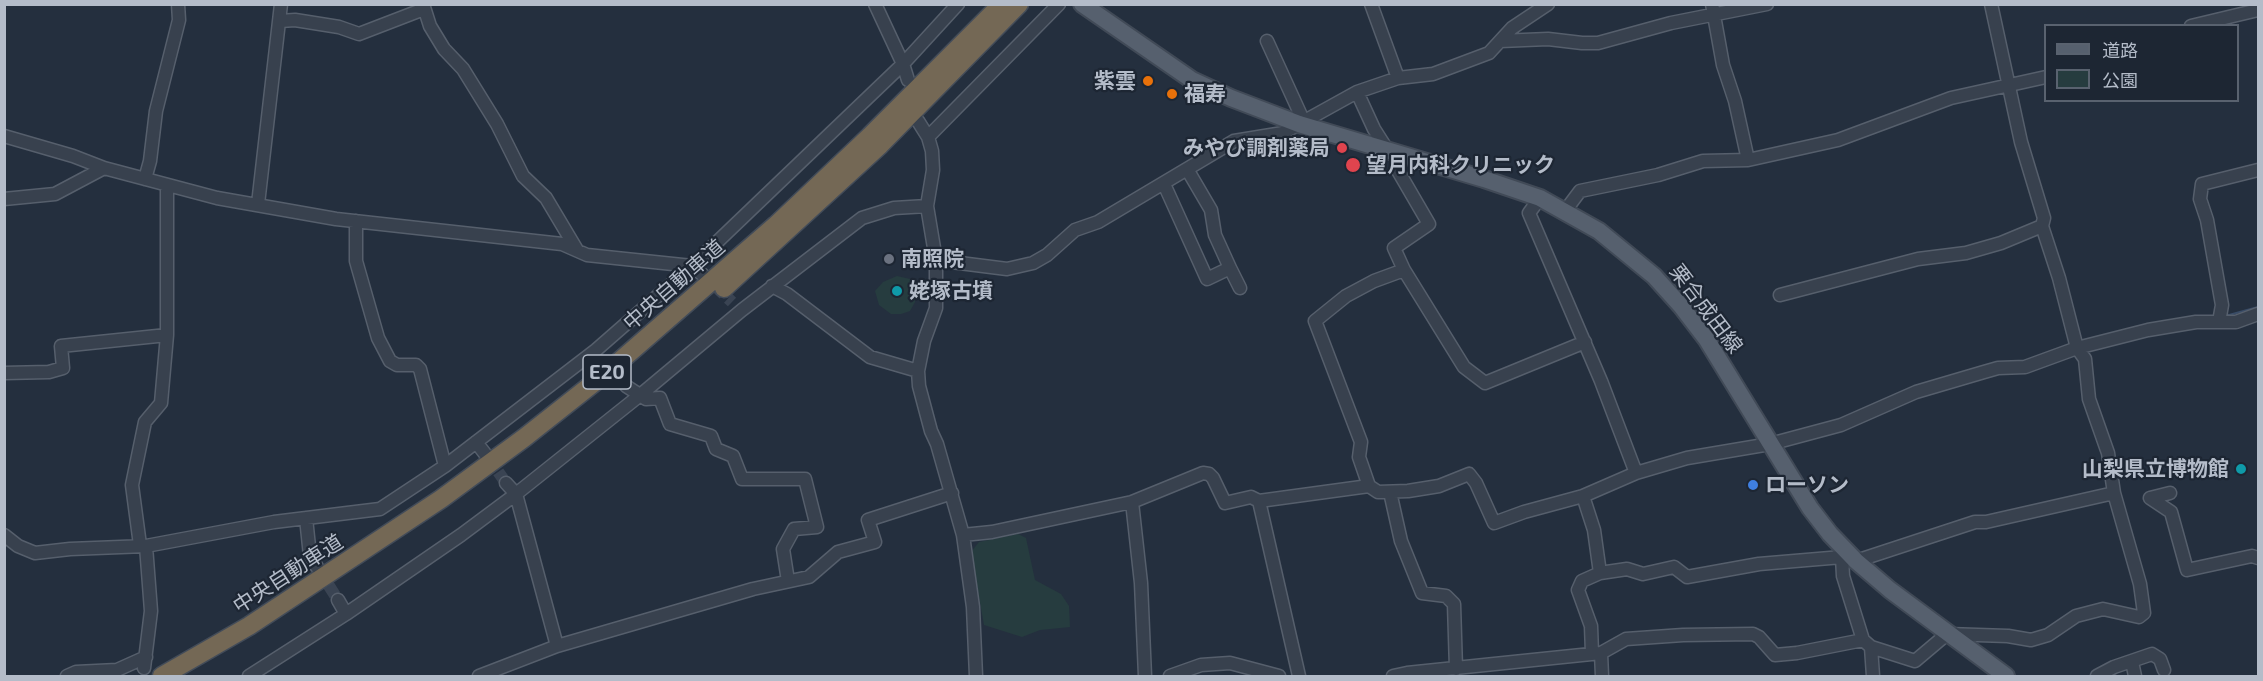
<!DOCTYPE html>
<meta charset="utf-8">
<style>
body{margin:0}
#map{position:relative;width:2263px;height:681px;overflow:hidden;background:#242f3e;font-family:"Exo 2","Noto Sans JP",sans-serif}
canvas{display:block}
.frame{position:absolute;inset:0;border:6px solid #b4bcc9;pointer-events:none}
.legend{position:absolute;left:2044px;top:24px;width:195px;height:78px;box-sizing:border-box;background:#1d2633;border:2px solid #59626f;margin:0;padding:8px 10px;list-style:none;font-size:18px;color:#b4bcc9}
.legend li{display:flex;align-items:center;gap:12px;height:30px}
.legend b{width:30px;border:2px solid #59626f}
</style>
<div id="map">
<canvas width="2263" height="681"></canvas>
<div class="frame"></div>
<ul class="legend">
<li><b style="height:8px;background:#56606e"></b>道路</li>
<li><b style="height:16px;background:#263c3f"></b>公園</li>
</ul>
</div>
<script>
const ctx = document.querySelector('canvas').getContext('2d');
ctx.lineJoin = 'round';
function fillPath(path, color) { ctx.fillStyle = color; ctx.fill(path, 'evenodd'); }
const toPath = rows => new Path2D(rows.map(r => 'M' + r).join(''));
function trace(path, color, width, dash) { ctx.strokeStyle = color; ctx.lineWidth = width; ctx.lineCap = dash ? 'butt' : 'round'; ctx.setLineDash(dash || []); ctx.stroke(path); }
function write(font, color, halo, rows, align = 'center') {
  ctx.font = font + ' "Exo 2","Noto Sans JP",sans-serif'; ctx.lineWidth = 4.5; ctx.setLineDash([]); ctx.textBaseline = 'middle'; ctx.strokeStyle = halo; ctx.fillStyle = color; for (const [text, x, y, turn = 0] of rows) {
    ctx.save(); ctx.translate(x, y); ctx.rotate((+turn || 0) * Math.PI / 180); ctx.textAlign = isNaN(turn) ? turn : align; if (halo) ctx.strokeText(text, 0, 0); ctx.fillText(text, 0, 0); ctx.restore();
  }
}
fillPath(toPath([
 [897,276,910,279,916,287,915,302,910,311,901,314,891,314,879,305,875,291,883,282],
 [1018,534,1026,538,1035,580,1061,594,1069,606,1070,627,1040,630,1022,637,984,625,971,552,979,542]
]), '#263c3f');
trace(toPath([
 [2224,314,2229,315,2258,307]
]), '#394c67', 2);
trace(toPath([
 [715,286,732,302],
 [604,359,626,386],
 [488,457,506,483],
 [319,570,338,600]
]), '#3a4453', 12, [12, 6]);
const minor = toPath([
 [423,4,430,26,444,49,463,69,497,124,523,176,546,198,577,250],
 [875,4,903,64,908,80],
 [1371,4,1398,78],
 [1712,4,1723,65,1735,101,1748,160],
 [280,21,295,20,339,27,359,34,424,9],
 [2191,26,2258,10],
 [1267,41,1304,122],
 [1500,41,1548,39,1582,43,1598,43,1671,23,1767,4],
 [918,121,928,137,932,151,933,170,927,206,936,260,936,308,924,341,918,371,919,386,931,431,937,444,963,535,973,607,976,676],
 [4,136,73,156,104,168,217,198,336,219,562,244,587,255,692,266,703,275],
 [928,137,1059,4],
 [1388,151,1374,129,1357,92,1398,78,1433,74,1489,53,1512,28,1548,4],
 [1402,155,1397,169,1429,224,1394,248,1404,270],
 [145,179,150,161,156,111,179,20,178,4],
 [1164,184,1207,279,1230,268,1215,235,1211,210,1187,169],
 [1540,198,1529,213,1601,381,1636,473],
 [4,199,55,194,104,168],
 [258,204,281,4],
 [1565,211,1580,191,1658,175,1703,161,1748,160,1838,140,1951,98,2046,77],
 [356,221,356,261,378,338,390,361,397,365,416,365,420,369,445,466],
 [936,260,1007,269,1033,263,1047,255,1075,230,1098,222,1234,141,1283,133,1357,92],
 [1230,268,1240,288],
 [772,286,787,294,870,357,918,371],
 [1780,295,1918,259,1966,253,2001,243,2042,226],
 [2219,322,2222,305,2207,220,2200,199,2202,184,2258,170],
 [1585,342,1485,383,1464,367,1404,270,1374,281,1346,296,1315,321,1361,442,1359,457,1369,486,1378,492,1408,491,1439,486,1469,474,1476,483,1494,523,1524,512,1583,496,1636,473,1687,458,1770,444,1841,425,1916,392,1984,372,1998,368,2025,367,2077,348,2148,330,2196,322,2236,322,2258,314],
 [4,373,49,372,63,368,61,346,167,335],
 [626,386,646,399,660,398,670,424,711,436,716,449,733,456,742,479,805,479,817,527,794,529,783,549,788,581],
 [476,442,486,455],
 [506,483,516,494,557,646],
 [1390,492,1401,541,1422,593,1446,596,1454,604,1456,669],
 [1583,496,1594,530,1600,573,1582,581,1578,590,1591,626,1592,653],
 [2150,498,2171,512,2187,570,2252,556,2258,558],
 [2150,498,2170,493],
 [1259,501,1299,676],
 [1132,502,1141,583,1145,676],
 [306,518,310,556,317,567],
 [4,535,18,546,35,553,70,549,146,546,274,522,380,509,445,466,596,350,692,266,903,64,958,4],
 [963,535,992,532,1132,502,1203,473,1209,474,1213,478,1225,503,1251,497,1259,501,1369,486],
 [140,545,132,485,145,422,161,403,167,335,167,186],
 [1856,561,1975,522,1986,522,2114,493],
 [1600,573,1627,569,1643,574,1674,567,1687,577,1759,564,1842,557,1843,576,1863,640],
 [338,600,346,614],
 [1871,647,1873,676],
 [1601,653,1602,676],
 [2132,662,2135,676],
 [144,668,151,611,146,546],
 [67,676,76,672,117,670,146,657],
 [249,676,346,614,461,535,516,494,639,396,742,310,862,218,894,208,927,206],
 [479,676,557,646,753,589,809,577,838,552,875,542,868,520,952,493],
 [1170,676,1201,665,1230,663,1279,676],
 [1393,676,1407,673,1601,653,1626,639,1683,635,1753,634,1759,637,1775,655,1797,653,1863,640,1871,647,1915,661,1947,634,2008,636,2031,640,2048,635,2076,616,2103,609,2139,617,2144,613,2140,584,2114,493,2108,453,2089,399,2085,359,2077,348,2059,278,2042,226,2044,218,2021,142,1991,4],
 [2097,676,2114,667,2152,654,2160,659,2164,670]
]);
const major = toPath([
 [1082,4,1192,80,1231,98,1299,124,1484,179,1540,198,1599,231,1654,276,1681,306,1707,340,1810,508,1830,534,1856,561,1890,590,2006,676]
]);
const highway = toPath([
 [724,288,880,145,1019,4],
 [162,676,249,626,441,499,524,438,605,374,776,225,870,136,1002,4]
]);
trace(minor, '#565f6c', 15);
trace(major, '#414a57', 20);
trace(highway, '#434c59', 21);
trace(minor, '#38414e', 12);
trace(major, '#56606e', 16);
trace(highway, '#746855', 18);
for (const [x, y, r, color] of [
 [1148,81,6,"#e8710a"],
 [1172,94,6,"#e8710a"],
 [1342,148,6,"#e0444e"],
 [1353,165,8,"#e0444e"],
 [889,259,6,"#6b7280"],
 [897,291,6,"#0f9aa8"],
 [2241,469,6,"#0f9aa8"],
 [1753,485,6,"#3f7fe0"]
]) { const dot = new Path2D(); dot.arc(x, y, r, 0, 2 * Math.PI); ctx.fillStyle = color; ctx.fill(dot); trace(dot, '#1d2633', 2); }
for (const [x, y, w] of [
 [607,372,48]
]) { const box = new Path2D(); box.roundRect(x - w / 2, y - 17, w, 34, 4.5); ctx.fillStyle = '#1d2633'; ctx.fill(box); trace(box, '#b4bcc9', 1.5); }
write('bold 20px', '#b4bcc9', null, [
 ["E20",607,372]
]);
write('bold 21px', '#b4bcc9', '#1d2633', [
 ["紫雲",1136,81,"right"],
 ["福寿",1184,94],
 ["みやび調剤薬局",1330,148,"right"],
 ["望月内科クリニック",1366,165],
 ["南照院",901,259],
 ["姥塚古墳",909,291],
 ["山梨県立博物館",2229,469,"right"],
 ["ローソン",1765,485]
], 'left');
write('21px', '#b4bcc9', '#1d2633', [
 ["中央自動車道",674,285,-41],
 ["栗合成田線",1706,309,53],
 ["中央自動車道",288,574,-33]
]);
</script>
